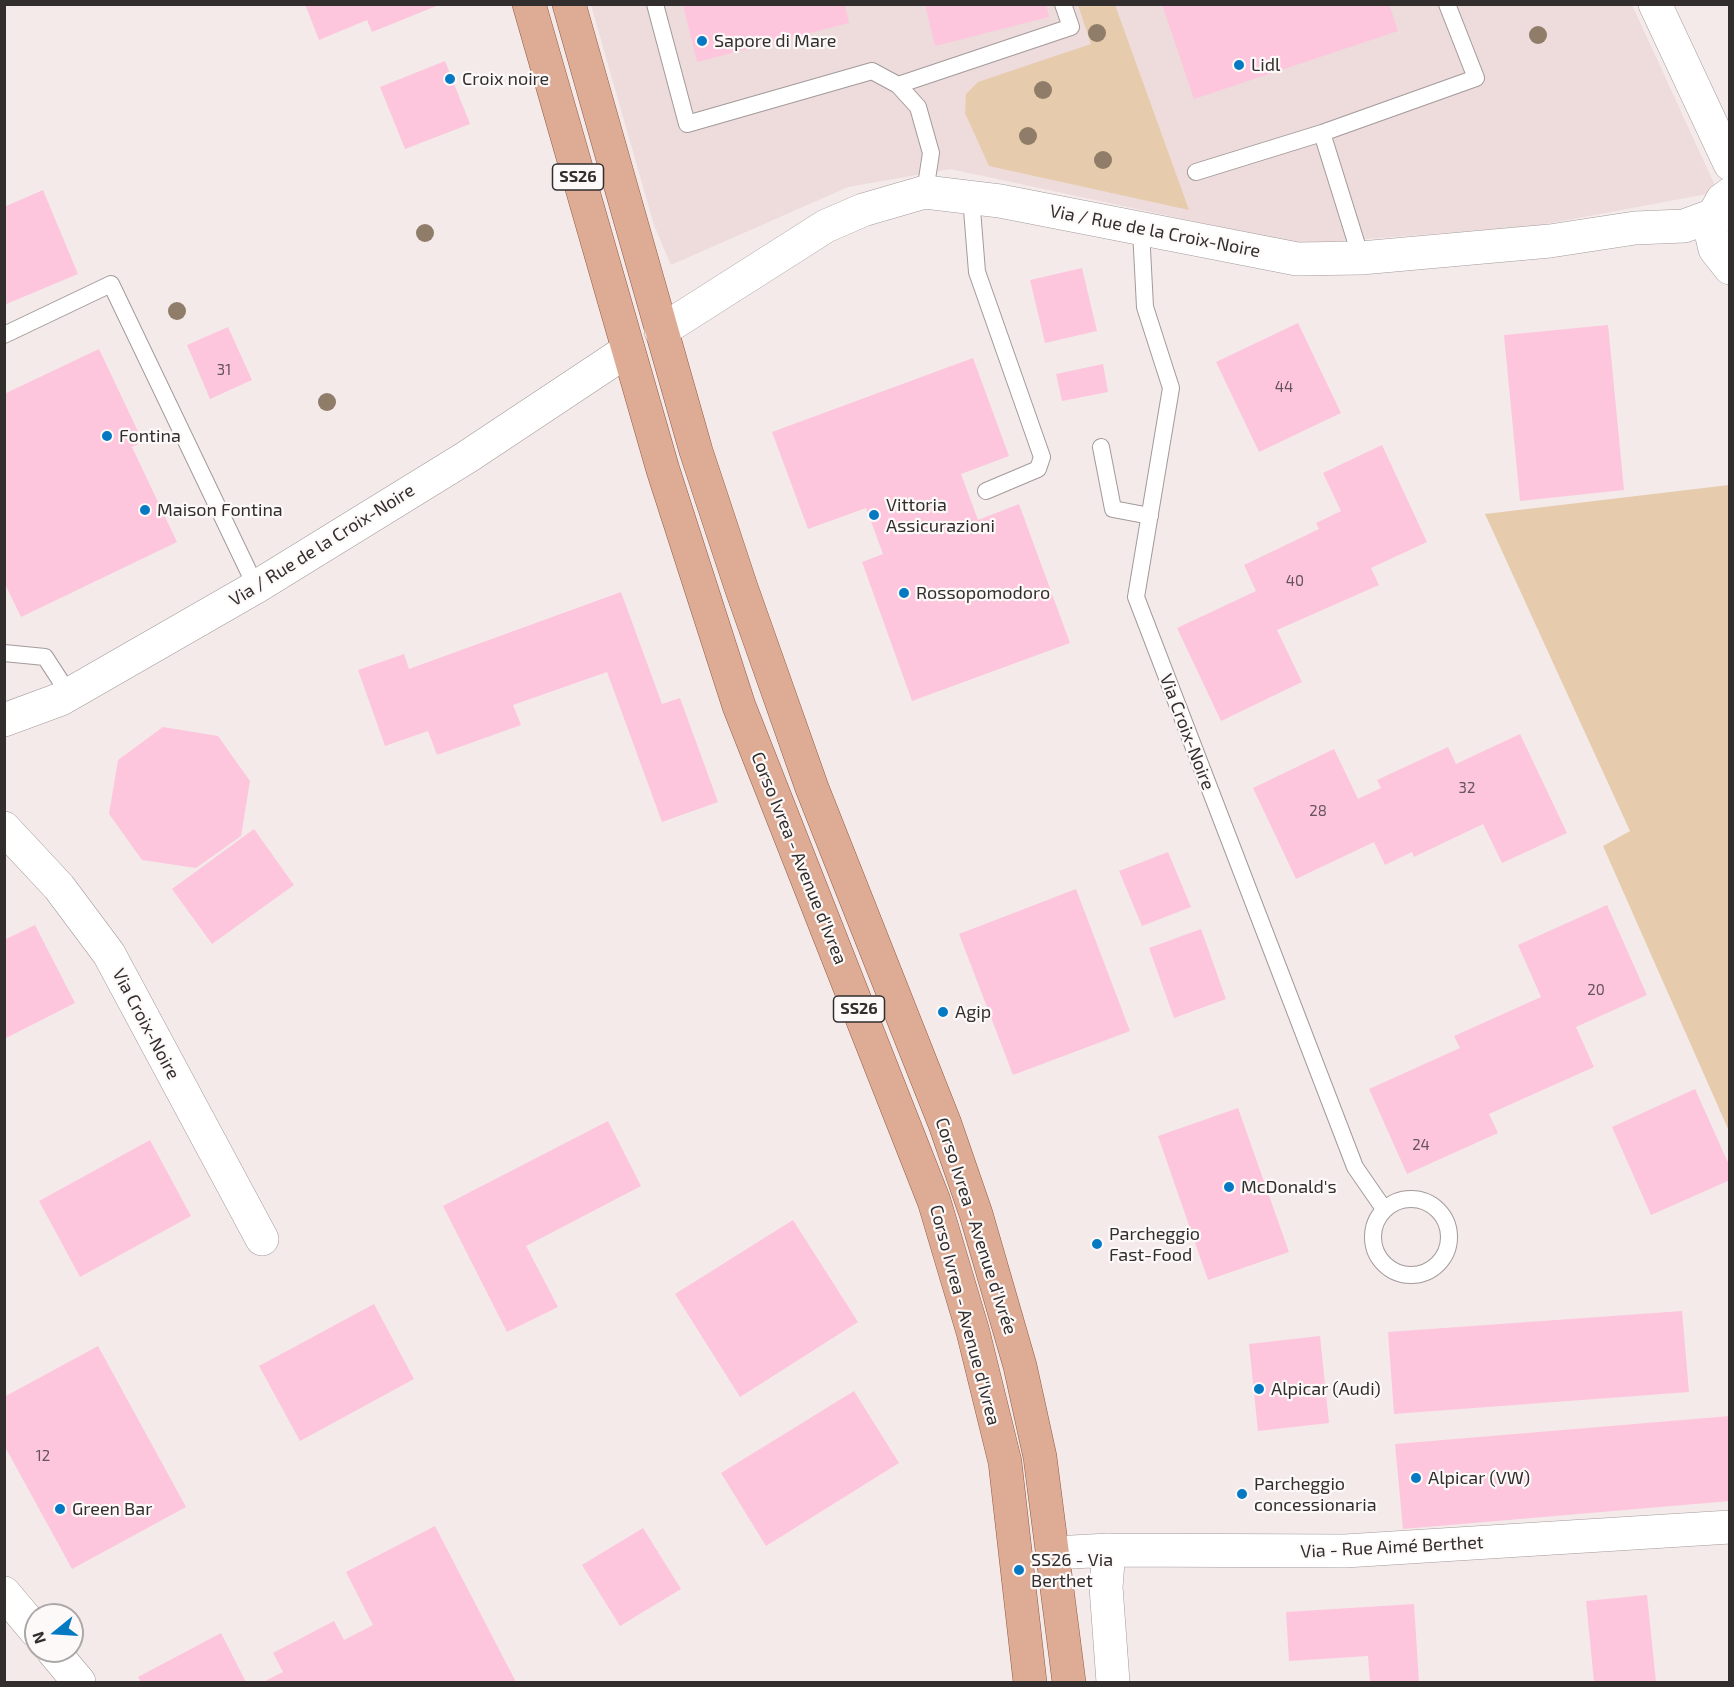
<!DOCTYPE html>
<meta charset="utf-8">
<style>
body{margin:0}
#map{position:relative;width:1734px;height:1687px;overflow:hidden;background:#f4eaea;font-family:"Exo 2",sans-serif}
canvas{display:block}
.frame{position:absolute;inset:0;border:6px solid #322e2e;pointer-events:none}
.north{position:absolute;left:24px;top:1603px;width:60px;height:60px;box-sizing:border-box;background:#fef9f9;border:2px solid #aca8a8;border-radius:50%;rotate:252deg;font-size:16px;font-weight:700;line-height:24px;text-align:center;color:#322e2e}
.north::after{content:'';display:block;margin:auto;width:21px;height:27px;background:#0679c3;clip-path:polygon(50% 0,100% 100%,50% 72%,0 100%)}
</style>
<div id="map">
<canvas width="1734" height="1687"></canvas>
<div class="frame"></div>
<div class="north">N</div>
</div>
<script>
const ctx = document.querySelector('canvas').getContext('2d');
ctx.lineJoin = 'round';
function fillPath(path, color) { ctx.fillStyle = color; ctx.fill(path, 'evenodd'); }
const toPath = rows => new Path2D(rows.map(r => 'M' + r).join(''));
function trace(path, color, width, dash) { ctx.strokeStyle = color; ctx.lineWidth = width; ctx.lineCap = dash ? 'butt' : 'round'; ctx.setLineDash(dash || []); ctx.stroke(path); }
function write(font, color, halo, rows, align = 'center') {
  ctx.font = font + ' "Exo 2",sans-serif'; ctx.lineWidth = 4.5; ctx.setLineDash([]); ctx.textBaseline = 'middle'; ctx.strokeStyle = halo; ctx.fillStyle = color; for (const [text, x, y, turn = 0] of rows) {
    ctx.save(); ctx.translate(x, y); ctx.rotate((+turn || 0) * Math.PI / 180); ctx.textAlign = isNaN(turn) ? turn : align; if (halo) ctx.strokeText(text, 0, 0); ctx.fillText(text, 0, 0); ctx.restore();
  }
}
fillPath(toPath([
 [591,5,1632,5,1718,192,1535,226,1301,244,950,169,848,187,671,265,654,225]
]), '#eedbdb');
fillPath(toPath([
 [1078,5,1115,5,1189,210,989,166,965,113,966,94,978,82,1091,44],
 [1729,485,1730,485,1729,1131,1603,846,1630,831,1485,514]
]), '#e6cbac');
fillPath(toPath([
 [305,4,439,4,439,5,372,32,367,20,319,40],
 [925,4,1046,4,1049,17,935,46],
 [1162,4,1389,4,1398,31,1194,99],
 [683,5,845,5,849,23,697,62],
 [445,61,470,124,405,149,380,87],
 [43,190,78,274,4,305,4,207],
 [1082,268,1097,331,1045,343,1030,280],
 [1298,323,1341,413,1259,452,1216,362],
 [1608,325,1624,490,1520,501,1504,335],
 [228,327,252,380,210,399,187,345],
 [99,349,143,442,132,447,177,542,21,617,4,582,4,394],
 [973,358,1009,456,961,474,978,520,1019,504,1070,643,912,701,862,562,883,554,866,508,808,529,772,432],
 [1103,364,1108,392,1062,401,1056,374],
 [1382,445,1427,542,1371,568,1379,585,1277,630,1302,682,1221,721,1177,628,1256,591,1244,565,1319,529,1316,523,1341,511,1323,473],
 [621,592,662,704,680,698,718,802,662,822,607,672,513,705,521,725,437,755,428,731,385,746,358,670,404,654,409,669],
 [163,727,218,736,250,781,241,836,196,868,142,860,109,814,118,760],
 [1520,734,1567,833,1502,863,1483,824,1414,857,1412,852,1385,865,1374,842,1296,879,1253,788,1334,749,1358,799,1381,788,1377,780,1448,747,1456,764],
 [254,829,294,885,212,944,172,889],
 [1168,852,1191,907,1142,926,1119,871],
 [1076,889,1130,1031,1013,1075,959,934],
 [1607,905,1647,995,1576,1027,1594,1067,1489,1114,1498,1133,1407,1174,1369,1089,1460,1048,1454,1036,1541,997,1518,945],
 [35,925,75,1003,4,1039,4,940],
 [1201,929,1226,999,1174,1018,1149,948],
 [1695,1089,1730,1167,1730,1180,1651,1215,1612,1127],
 [1238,1108,1289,1252,1208,1280,1158,1136],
 [608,1121,641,1186,526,1246,558,1307,507,1332,443,1206],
 [150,1140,191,1216,80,1277,39,1201],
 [793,1220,858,1322,740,1397,675,1294],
 [374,1304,414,1379,300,1441,259,1366],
 [1682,1311,1689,1392,1394,1414,1388,1332],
 [1320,1336,1329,1423,1258,1431,1249,1344],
 [98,1346,186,1507,72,1569,4,1445,4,1397],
 [854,1391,899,1463,766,1546,721,1473],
 [1730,1416,1730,1501,1403,1529,1395,1444],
 [435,1526,516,1682,263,1682,283,1672,273,1653,334,1621,344,1640,373,1625,346,1572],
 [643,1528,681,1589,620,1626,582,1565],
 [1647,1595,1656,1682,1594,1682,1586,1601],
 [1414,1604,1419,1682,1370,1682,1368,1656,1289,1661,1286,1612],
 [221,1633,246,1682,141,1682,138,1677]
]), '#fdc6dd');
const service = toPath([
 [655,4,687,124,872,71,898,85,918,107,931,153,925,192],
 [898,85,1071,27,1063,4],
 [1196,172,1322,133],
 [971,197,977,272,1042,457,1038,469,986,491],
 [1141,230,1145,307,1171,388,1136,597,1355,1167,1384,1209],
 [1361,258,1322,133,1476,78,1447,4],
 [4,335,111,284,256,587],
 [1101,447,1113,509,1150,516],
 [4,653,45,657,69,694],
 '1373 1237a38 38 0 1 1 76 0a38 38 0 1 1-76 0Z'
]);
const minor = toPath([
 [4,828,59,887,109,954,262,1239],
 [1109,1550,1106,1587,1113,1682],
 [1054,1553,1109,1550,1345,1551,1730,1527],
 [4,1593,36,1631],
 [53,1651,79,1682]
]);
const tertiary = toPath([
 [1655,4,1730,164],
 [1730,194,1722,200,1714,215,1711,232,1715,249,1730,268],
 [661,331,826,226,863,210,925,192,1000,201,1297,259,1361,258,1550,241,1635,228,1684,226,1714,215],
 [4,720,61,699,256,587,467,457,628,350]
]);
const primary = toPath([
 [529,4,663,470,739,706,934,1201,973,1332,1005,1462,1030,1682],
 [569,4,696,451,741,587,812,788,945,1124,976,1214,1020,1366,1040,1457,1069,1682]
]);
trace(service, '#a39a9a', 18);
trace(minor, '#a39a9a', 34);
trace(tertiary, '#a39a9a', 34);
trace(primary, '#945b43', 34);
trace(service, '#fff', 16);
trace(minor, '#fff', 33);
trace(tertiary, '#fff', 33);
trace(primary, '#deab95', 33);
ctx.fillStyle = '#8f7d6a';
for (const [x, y] of [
 [1097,33],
 [1538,35],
 [1043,90],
 [1028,136],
 [1103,160],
 [425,233],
 [177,311],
 [327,402]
]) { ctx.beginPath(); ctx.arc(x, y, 9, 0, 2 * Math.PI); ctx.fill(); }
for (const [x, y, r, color] of [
 [702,41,6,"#0679c3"],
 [1239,65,6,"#0679c3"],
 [450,79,6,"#0679c3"],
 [107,436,6,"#0679c3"],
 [145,510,6,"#0679c3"],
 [874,515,6,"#0679c3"],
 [904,593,6,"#0679c3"],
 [943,1012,6,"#0679c3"],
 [1229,1187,6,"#0679c3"],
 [1097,1244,6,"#0679c3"],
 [1259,1389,6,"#0679c3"],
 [1416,1478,6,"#0679c3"],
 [1242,1494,6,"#0679c3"],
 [60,1509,6,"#0679c3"],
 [1019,1570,6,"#0679c3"]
]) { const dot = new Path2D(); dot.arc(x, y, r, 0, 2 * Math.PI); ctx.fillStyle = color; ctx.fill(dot); trace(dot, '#fef9f9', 2); }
write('15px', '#65545a', null, [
 ["31",224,370],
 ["44",1284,387],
 ["40",1295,581],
 ["32",1467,788],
 ["28",1318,811],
 ["20",1596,990],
 ["24",1421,1145],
 ["12",43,1456]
]);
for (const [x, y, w] of [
 [578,177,51],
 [859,1009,51]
]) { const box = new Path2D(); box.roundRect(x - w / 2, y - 13, w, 26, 4.5); ctx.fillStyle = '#fef9f9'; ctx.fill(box); trace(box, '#322e2e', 1.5); }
write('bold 16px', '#322e2e', null, [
 ["SS26",578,177],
 ["SS26",859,1009]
]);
write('18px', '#322e2e', '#fef9f9', [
 ["Sapore di Mare",714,41],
 ["Lidl",1251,65],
 ["Croix noire",462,79],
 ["Fontina",119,436],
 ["Vittoria",886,505],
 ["Assicurazioni",886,526],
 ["Maison Fontina",157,510],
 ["Rossopomodoro",916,593],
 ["Agip",955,1012],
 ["McDonald's",1241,1187],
 ["Parcheggio",1109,1234],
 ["Fast-Food",1109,1255],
 ["Alpicar (Audi)",1271,1389],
 ["Alpicar (VW)",1428,1478],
 ["Parcheggio",1254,1484],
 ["concessionaria",1254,1505],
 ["Green Bar",72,1509],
 ["SS26 - Via",1031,1560],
 ["Berthet",1031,1581]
], 'left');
write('18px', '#322e2e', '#fef9f9', [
 ["Via / Rue de la Croix-Noire",1155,231,11],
 ["Via / Rue de la Croix-Noire",322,545,-32],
 ["Via Croix-Noire",1187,732,69],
 ["Corso Ivrea - Avenue d'Ivrea",799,858,68],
 ["Via Croix-Noire",146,1024,62],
 ["Corso Ivrea - Avenue d'Ivrée",976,1226,72],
 ["Corso Ivrea - Avenue d'Ivrea",965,1315,75],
 ["Via - Rue Aimé Berthet",1392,1547,-3]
]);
</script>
